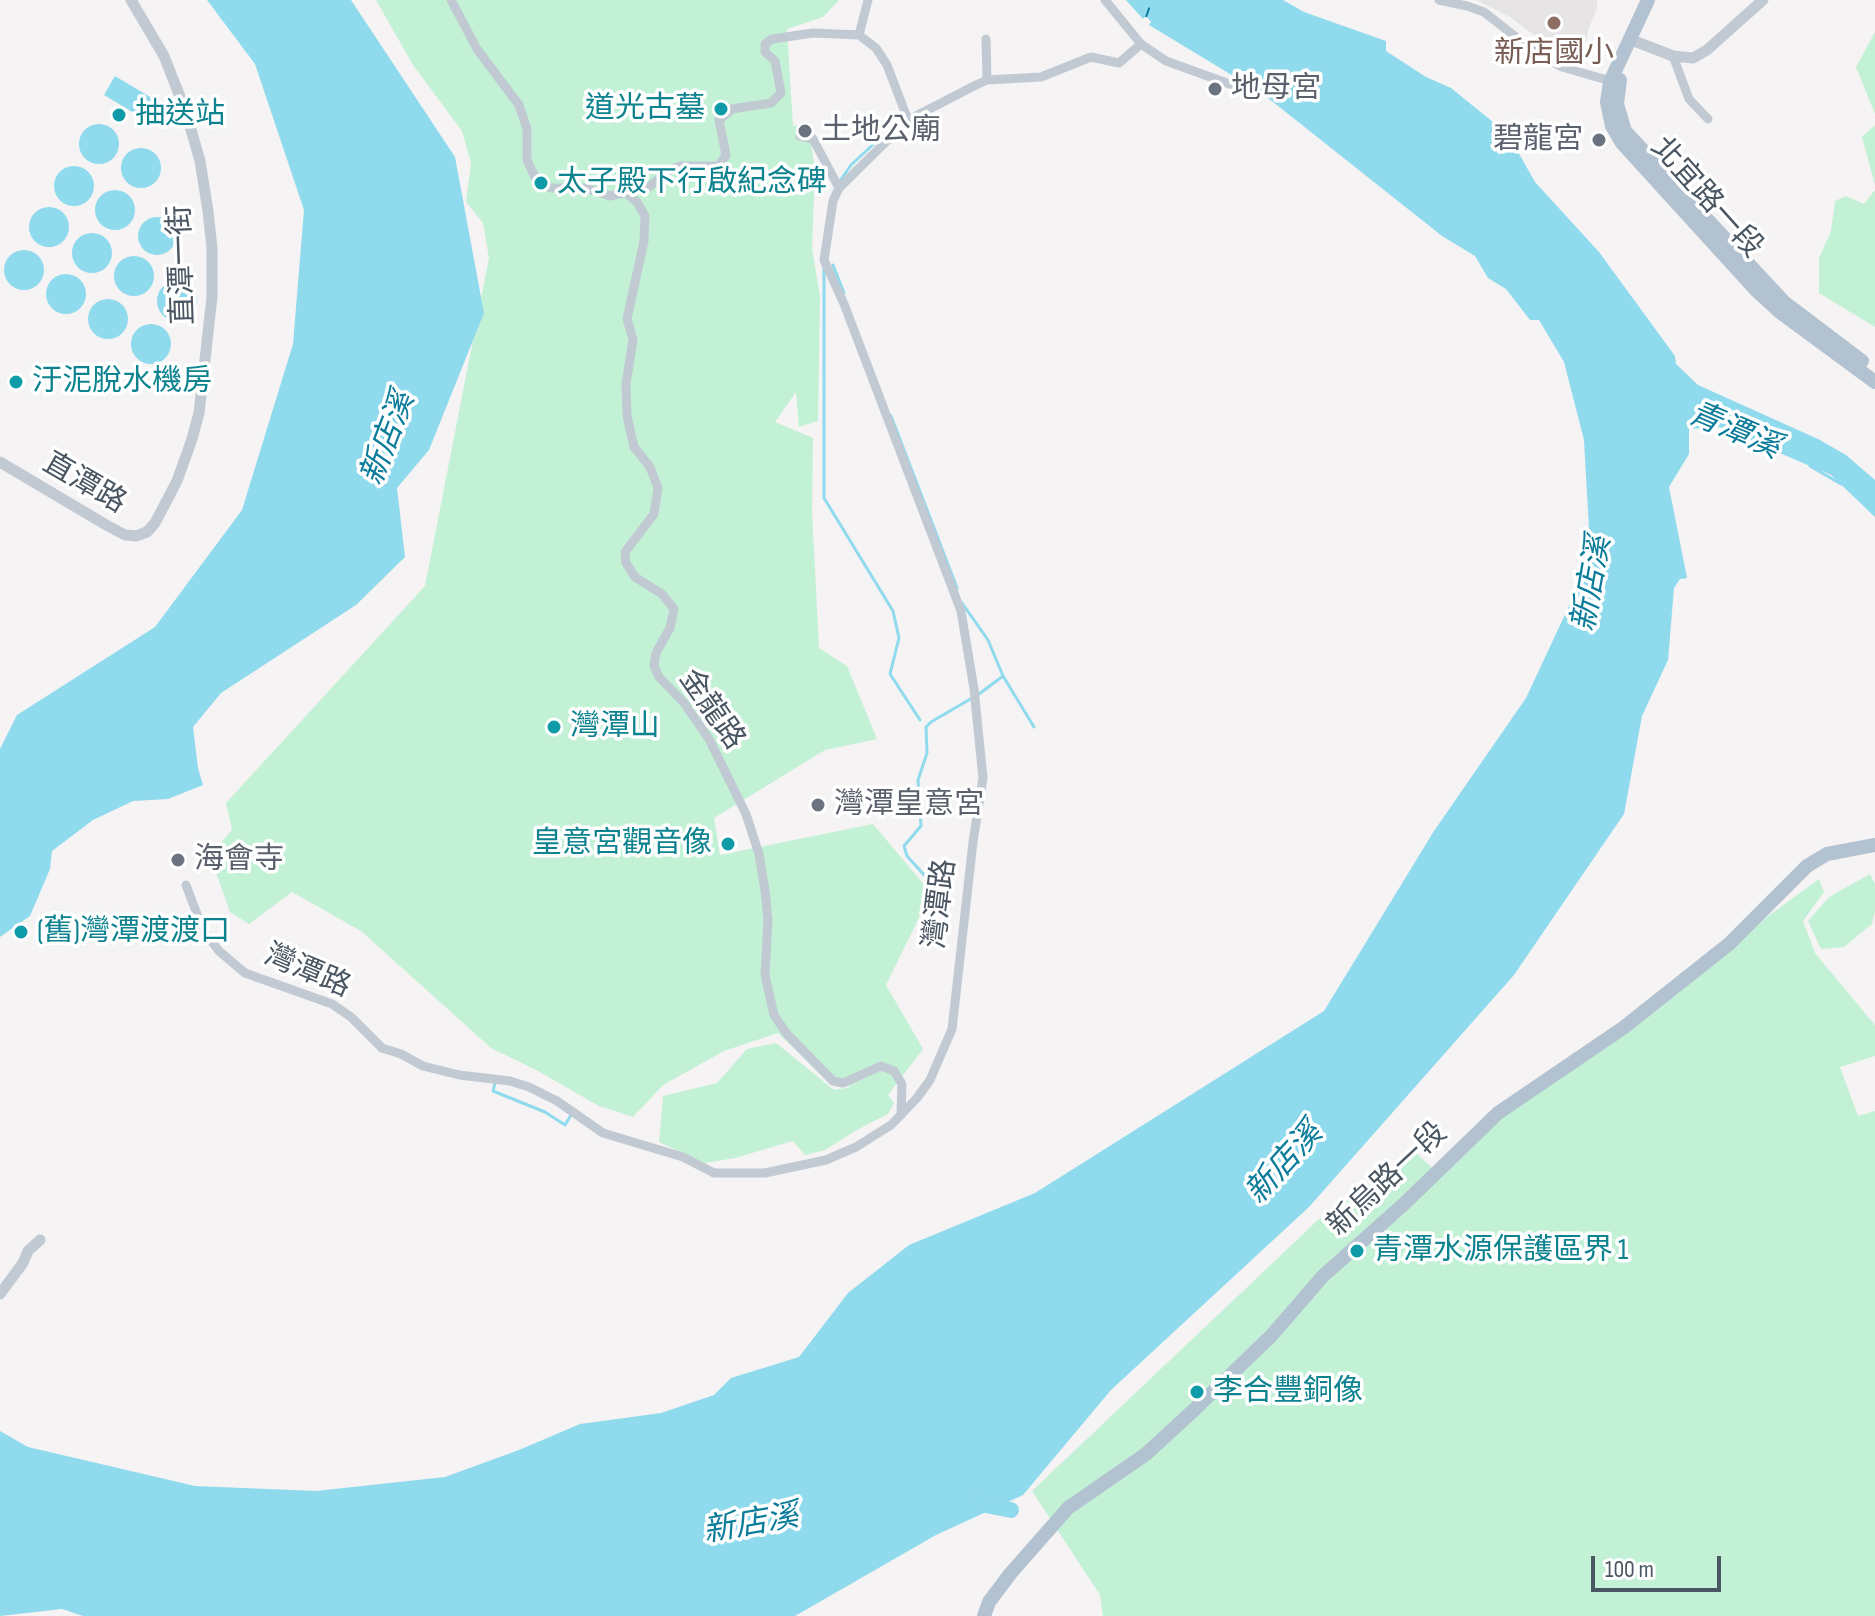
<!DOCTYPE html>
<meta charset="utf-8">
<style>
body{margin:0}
#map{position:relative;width:1875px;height:1616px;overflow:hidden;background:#f5f3f3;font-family:"Sofia Sans Condensed",sans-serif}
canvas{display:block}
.scale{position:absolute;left:1591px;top:1556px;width:130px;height:36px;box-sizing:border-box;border:4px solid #4a5661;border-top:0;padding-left:10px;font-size:24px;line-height:28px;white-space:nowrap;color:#4a5661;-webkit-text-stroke:6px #fff;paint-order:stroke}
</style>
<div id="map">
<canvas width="1875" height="1616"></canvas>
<div class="scale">100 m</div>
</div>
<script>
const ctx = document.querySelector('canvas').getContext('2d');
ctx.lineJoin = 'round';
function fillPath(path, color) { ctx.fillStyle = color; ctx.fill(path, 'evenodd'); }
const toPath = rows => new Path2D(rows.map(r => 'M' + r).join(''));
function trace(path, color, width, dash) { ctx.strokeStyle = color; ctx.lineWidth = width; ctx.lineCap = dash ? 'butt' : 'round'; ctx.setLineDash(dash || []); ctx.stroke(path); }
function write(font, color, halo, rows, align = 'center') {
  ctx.font = font + ' "Sofia Sans Condensed","Noto Sans TC",sans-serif'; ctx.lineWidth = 7; ctx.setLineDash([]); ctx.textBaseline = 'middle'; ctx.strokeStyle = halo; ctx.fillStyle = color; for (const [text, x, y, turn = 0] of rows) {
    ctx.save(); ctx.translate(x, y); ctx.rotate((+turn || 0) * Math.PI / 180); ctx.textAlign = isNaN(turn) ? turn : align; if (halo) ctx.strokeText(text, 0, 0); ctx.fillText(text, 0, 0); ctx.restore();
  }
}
fillPath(toPath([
 [1476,0,1597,0,1597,8,1589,28,1585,48,1579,55,1538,38,1510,17]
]), '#e6e4e5');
fillPath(toPath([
 [376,0,839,0,823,17,787,29,793,126,808,123,815,169,812,249,820,296,818,421,799,427,796,392,775,422,813,438,812,512,819,648,847,666,877,739,825,750,714,818,720,855,873,824,931,893,886,985,923,1049,888,1095,894,1103,888,1114,855,1131,825,1150,805,1155,793,1141,735,1158,705,1163,659,1142,663,1096,717,1083,747,1049,776,1043,834,1090,851,1087,823,1077,778,1033,724,1051,663,1085,633,1117,599,1106,538,1071,491,1048,361,931,292,892,249,924,230,912,210,855,232,830,226,803,425,586,489,258,483,223,466,202,471,163,462,131,413,65],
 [1875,32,1875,114,1856,67],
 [1875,125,1875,185,1862,137],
 [1875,190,1875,327,1819,293,1819,258,1831,231,1835,201,1846,196,1864,204],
 [1870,874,1875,884,1875,911,1872,924,1844,947,1821,949,1808,921,1829,897],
 [1819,879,1824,892,1803,921,1815,953,1875,1025,1875,1056,1840,1067,1858,1116,1875,1111,1875,1616,1103,1616,1100,1595,1032,1491,1318,1220,1415,1152,1440,1175,1505,1108]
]), '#c3f1d5');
fillPath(toPath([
 [207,0,351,0,455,157,484,313,429,450,397,488,405,557,356,605,221,693,193,727,198,768,203,785,168,799,133,801,93,820,52,851,50,869,30,916,0,937,0,749,17,715,155,627,242,510,293,344,304,210,255,64],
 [1126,0,1283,0,1304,12,1386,41,1386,51,1426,77,1451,88,1493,122,1512,141,1535,182,1599,252,1675,356,1676,364,1698,385,1818,439,1846,455,1875,480,1875,517,1831,475,1719,427,1689,429,1689,454,1669,487,1687,578,1680,579,1674,588,1668,660,1642,716,1624,814,1514,975,1309,1207,1111,1390,1023,1495,936,1535,795,1616,83,1616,62,1609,0,1616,0,1431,28,1447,195,1486,316,1491,445,1477,519,1450,580,1424,661,1413,714,1395,731,1378,799,1357,848,1293,909,1245,1035,1193,1324,1011,1434,831,1526,698,1583,576,1590,547,1584,440,1564,362,1539,320,1530,320,1506,289,1488,278,1475,256,1442,236,1263,94,1149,25,1151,22,1146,16,1143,19],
 [115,76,155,100,144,119,104,95],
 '79 144a20 20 0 1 1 40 0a20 20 0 1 1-40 0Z',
 '121 168a20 20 0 1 1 40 0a20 20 0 1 1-40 0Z',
 '54 186a20 20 0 1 1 40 0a20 20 0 1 1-40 0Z',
 '95 210a20 20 0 1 1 40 0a20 20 0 1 1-40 0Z',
 '29 227a20 20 0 1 1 40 0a20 20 0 1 1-40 0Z',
 '138 236a19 19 0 1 1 38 0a19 19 0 1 1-38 0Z',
 '72 253a20 20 0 1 1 40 0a20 20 0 1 1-40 0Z',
 '4 270a20 20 0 1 1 40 0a20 20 0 1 1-40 0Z',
 '114 276a20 20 0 1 1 40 0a20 20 0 1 1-40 0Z',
 '46 294a20 20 0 1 1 40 0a20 20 0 1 1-40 0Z',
 '157 301a20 20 0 1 1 40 0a20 20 0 1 1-40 0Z',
 '88 319a20 20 0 1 1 40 0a20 20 0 1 1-40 0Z',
 '131 344a20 20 0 1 1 40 0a20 20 0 1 1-40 0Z'
]), '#90daee');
trace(toPath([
 [840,181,851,165,878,140,882,140],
 [833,265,844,293],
 [824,267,824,498,893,611,899,638,890,674,920,720],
 [891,416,957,588],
 [1810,466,1841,484],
 [962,603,988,640,1003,676,1034,727],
 [935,887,907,856,904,846,921,826,918,780,927,753,926,727,931,722,979,694,1003,676],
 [495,1083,493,1091,545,1112,565,1125,571,1115]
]), '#90daee', 3);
trace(toPath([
 [976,1503,1011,1510]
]), '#90daee', 16);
trace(toPath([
 [1146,17,1152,0]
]), '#0c7c9b', 2, [10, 8]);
trace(toPath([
 [451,0,477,49,519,105,527,129,527,160,536,179,543,185,551,188,586,188,610,196,619,194,649,187,668,171,680,166,719,166,726,155,719,120,732,109,771,103,781,93,775,61,765,52,765,44,772,39,813,33,859,35,876,48,887,65,908,120],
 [1105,0,1141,44,1166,61,1249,91],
 [1439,0,1467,6,1484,12,1539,55,1562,67,1614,82],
 [859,35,868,0],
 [986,39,987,80],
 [1673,56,1689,99,1708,119],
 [800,136,813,139,839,188],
 [625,192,637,202,645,216,644,241,627,319,633,340,626,384,627,416,634,447,650,467,658,488,654,514,625,552,626,563,635,577,662,594,674,609,670,628,656,653,654,666,659,677,684,703,709,739,746,814,759,854,765,890,768,920,765,975,774,1015,787,1034,833,1081,843,1083,881,1066,894,1071,902,1084,901,1115],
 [186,885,203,930,219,951,245,973,332,1004,351,1017,382,1048,401,1054,423,1066,459,1075,510,1081,529,1087,557,1101,603,1133,683,1157,714,1173,765,1173,826,1160,856,1147,891,1125,917,1098,930,1080,952,1029,973,842,983,778,974,689,961,611,844,304,824,260,833,201,839,188,908,120,976,85,987,80,1041,77,1091,57,1119,63,1141,44]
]), '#c1cad2', 9);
trace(toPath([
 [1629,39,1673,56,1693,58,1707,50,1763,0],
 [0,462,108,526,125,535,136,536,147,532,155,523,177,481,192,439,199,413,212,297,212,248,208,211,200,161,186,112,164,56,131,0],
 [0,1294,23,1263,28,1251,40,1240]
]), '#c1cad2', 11);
trace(toPath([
 [1648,0,1610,82,1607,102,1612,126,1622,143,1755,289,1780,312,1875,382],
 [1620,80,1617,104,1625,131,1784,302,1862,361],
 [984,1616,989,1602,1010,1574,1068,1508,1146,1454,1195,1409,1271,1336,1323,1276,1404,1204,1498,1113,1623,1028,1729,944,1807,866,1827,854,1875,845]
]), '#b3c2d1', 14);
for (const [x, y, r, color] of [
 [1554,23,8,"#8d6e63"],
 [1215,89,8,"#6b7280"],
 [721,109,8,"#0f9aa8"],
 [119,115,8,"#0f9aa8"],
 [805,131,8,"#6b7280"],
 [1599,140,8,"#6b7280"],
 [541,183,8,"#0f9aa8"],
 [16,382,8,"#0f9aa8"],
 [554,727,8,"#0f9aa8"],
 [818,805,8,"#6b7280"],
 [728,844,8,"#0f9aa8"],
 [178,860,8,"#6b7280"],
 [21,932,8,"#0f9aa8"],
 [1357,1251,8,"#0f9aa8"],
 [1197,1392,8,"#0f9aa8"]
]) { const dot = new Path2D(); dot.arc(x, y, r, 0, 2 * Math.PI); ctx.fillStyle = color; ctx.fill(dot); trace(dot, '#fff', 3); }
write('30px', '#785e54', '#fff', [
 ["新店國小",1554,54]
]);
write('30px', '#5b616d', '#fff', [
 ["地母宮",1231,89],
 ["土地公廟",821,131],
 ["碧龍宮",1583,140,"right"],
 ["灣潭皇意宮",834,805],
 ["海會寺",194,860]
], 'left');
write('30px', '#0d838f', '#fff', [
 ["道光古墓",705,109,"right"],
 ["抽送站",135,115],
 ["太子殿下行啟紀念碑",557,183],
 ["汙泥脫水機房",32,382],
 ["灣潭山",570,727],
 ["皇意宮觀音像",712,844,"right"],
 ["(舊)灣潭渡渡口",37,932],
 ["青潭水源保護區界 1",1373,1251],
 ["李合豐銅像",1213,1392]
], 'left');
write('30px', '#4a5661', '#fff', [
 ["北宜路一段",1706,198,48],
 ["直潭一街",183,265,-92],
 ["直潭路",84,484,30],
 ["金龍路",711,710,55],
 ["灣潭路",941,904,-83],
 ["灣潭路",307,972,23],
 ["新烏路一段",1388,1180,-43]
]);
write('italic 32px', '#0c7c9b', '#fff', [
 ["青潭溪",1734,432,23],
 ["新店溪",389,439,-69],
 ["新店溪",1593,584,-80],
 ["新店溪",1285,1164,-48],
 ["新店溪",751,1525,-10]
]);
</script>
